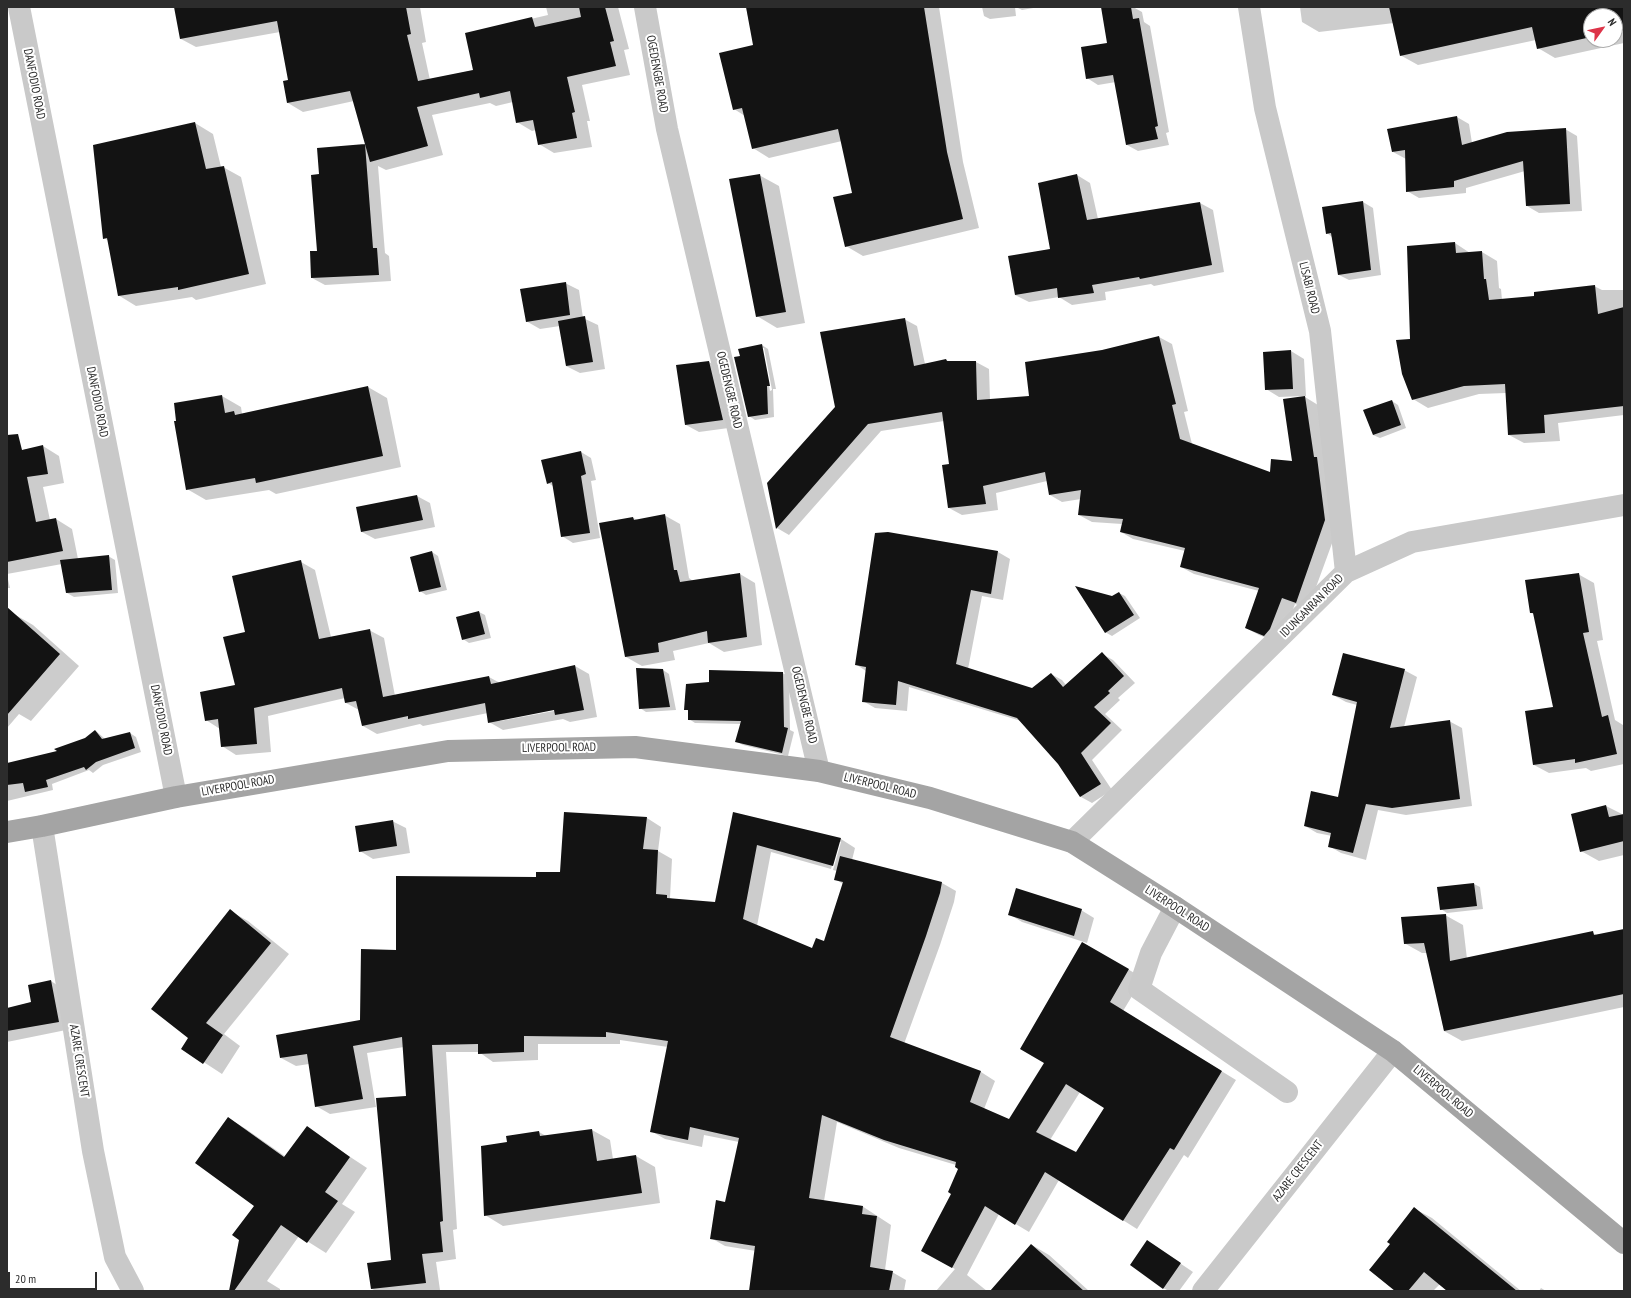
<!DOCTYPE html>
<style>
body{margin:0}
#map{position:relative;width:1631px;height:1298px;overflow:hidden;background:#fff;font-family:"PT Sans Narrow",sans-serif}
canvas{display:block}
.frame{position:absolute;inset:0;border:8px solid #2c2c2c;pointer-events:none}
.north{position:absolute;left:1583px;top:8px;width:40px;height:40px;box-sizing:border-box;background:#fff;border:1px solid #ababab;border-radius:50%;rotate:57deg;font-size:11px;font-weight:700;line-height:16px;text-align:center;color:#2c2c2c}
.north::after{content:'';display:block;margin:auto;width:14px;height:18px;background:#dd3449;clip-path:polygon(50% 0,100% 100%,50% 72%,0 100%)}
.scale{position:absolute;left:8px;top:1272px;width:89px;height:18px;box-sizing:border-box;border:2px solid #2c2c2c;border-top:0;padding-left:5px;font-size:12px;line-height:14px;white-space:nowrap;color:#2c2c2c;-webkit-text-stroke:3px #fff;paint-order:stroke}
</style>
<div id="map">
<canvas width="1631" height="1298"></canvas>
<div class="frame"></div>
<div class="north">N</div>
<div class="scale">20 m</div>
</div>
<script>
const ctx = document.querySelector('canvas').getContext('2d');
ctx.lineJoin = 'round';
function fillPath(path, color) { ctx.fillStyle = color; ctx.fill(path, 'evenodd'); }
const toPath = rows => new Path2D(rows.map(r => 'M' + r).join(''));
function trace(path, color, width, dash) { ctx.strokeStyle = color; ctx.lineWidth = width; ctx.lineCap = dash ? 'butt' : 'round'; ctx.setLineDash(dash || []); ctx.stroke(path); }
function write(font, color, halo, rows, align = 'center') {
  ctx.font = font + ' "PT Sans Narrow",sans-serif'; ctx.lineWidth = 4; ctx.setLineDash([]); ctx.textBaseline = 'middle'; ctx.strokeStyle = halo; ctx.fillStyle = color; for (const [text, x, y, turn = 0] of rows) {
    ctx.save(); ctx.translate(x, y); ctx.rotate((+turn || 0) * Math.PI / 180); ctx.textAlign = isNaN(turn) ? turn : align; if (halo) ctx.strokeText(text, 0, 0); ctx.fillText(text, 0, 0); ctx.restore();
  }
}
fillPath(toPath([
 [175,7,420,7,426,42,422,43,430,80,474,70,466,34,548,15,546,7,618,7,629,49,624,50,630,75,582,85,590,121,587,121,592,147,554,153,539,144,536,130,532,131,517,122,513,102,496,106,490,103,432,115,443,155,386,170,378,166,385,253,389,256,391,281,325,285,312,278,318,252,320,175,364,145,367,147,354,101,303,112,288,103,289,81,280,32,196,47,181,39],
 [746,7,939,7,963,162,979,228,863,256,846,246,853,194,842,141,769,158,753,148,745,116,734,109,754,45],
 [982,7,1015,7,1016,16,990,19,984,16],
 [1016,7,1039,7,1022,10],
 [1122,7,1133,7,1142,12,1144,22,1150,26,1169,132,1166,133,1169,145,1138,151,1127,145,1116,82,1098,85,1087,78,1109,44],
 [1300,7,1624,7,1624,43,1555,58,1538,48,1536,40,1418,65,1400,55,1394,23,1319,32,1302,22],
 [1591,16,1615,16,1615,40,1591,40],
 [1457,117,1469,124,1472,143,1565,129,1577,136,1582,211,1539,213,1527,206,1525,171,1466,188,1466,193,1419,198,1407,191,1406,159,1393,152],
 [195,123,213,134,221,167,223,167,241,177,266,284,196,300,192,297,136,306,118,295,109,241,104,238],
 [759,175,779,186,805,323,777,328,757,316],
 [1077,175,1090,183,1098,219,1200,203,1213,210,1224,272,1154,286,1151,284,1105,292,1106,300,1072,305,1059,297,1029,302,1015,295,1051,250],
 [1363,202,1373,208,1381,275,1349,280,1339,275,1332,237,1327,233],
 [1455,243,1470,253,1482,252,1497,261,1499,288,1501,289,1502,300,1535,297,1594,286,1602,290,1624,290,1624,415,1558,423,1560,441,1524,443,1509,435,1506,393,1479,394,1428,408,1413,399,1411,340],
 [565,283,579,290,583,318,598,325,605,369,580,373,566,366,560,326,540,329,526,321],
 [904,319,917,326,925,364,946,360,950,362,976,362,989,369,990,400,1030,397,1102,351,1159,337,1172,344,1188,411,1184,412,1192,444,1271,474,1293,462,1284,400,1305,397,1318,405,1338,527,1308,609,1295,604,1283,636,1277,642,1259,635,1246,628,1259,591,1194,574,1181,567,1185,551,1133,539,1121,532,1122,524,1092,522,1079,515,1081,499,1062,502,1050,495,1047,481,996,493,998,510,962,515,949,508,950,465,944,421,881,431,789,535,777,528,836,408],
 [762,345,768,349,776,389,773,389,774,417,755,420,749,416,741,357],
 [762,348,764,348,772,390,770,391],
 [1291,351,1304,359,1306,396,1279,397,1266,389],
 [709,362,722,369,736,427,699,432,686,425],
 [368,387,387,398,401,467,276,494,269,490,206,500,187,489,178,422,222,396,241,407,242,414],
 [1392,401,1398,405,1406,428,1380,438,1373,435],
 [43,446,59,456,64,483,43,487,50,520,56,519,72,529,78,559,108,556,115,560,118,593,74,597,67,593,62,564,7,574,7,453],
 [581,452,591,458,596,480,591,481,600,538,573,543,562,536,553,486,548,483],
 [417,496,430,503,435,527,375,539,362,532,357,508],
 [664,515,680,524,689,578,693,581,740,574,755,583,762,645,724,652,709,643,673,651,675,660,642,666,626,657,600,524,633,518,638,520],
 [888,533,998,552,1010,559,1003,600,982,596,968,669,1032,689,1051,674,1062,680,1066,685,1102,654,1113,660,1135,683,1118,698,1120,700,1105,714,1122,730,1092,760,1112,790,1092,803,1081,797,1058,763,1021,721,909,687,907,711,875,708,863,701,866,671,857,665],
 [432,552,438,556,447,590,426,595,420,591],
 [301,562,315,570,331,637,369,630,384,638,395,696,489,677,500,683,575,666,589,674,597,717,570,722,563,719,503,730,489,722,488,713,423,726,420,724,377,734,363,726,359,710,346,703,345,698,268,716,271,752,236,755,222,746,220,729,206,720,236,686,246,633],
 [559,708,559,710,500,721,500,719],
 [1578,574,1594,583,1603,640,1597,641,1615,720,1623,725,1624,729,1624,764,1591,771,1586,768,1549,773,1534,765,1555,708,1534,614,1531,613],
 [7,575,10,588,7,588],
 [1119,593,1125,596,1140,618,1112,636,1105,632,1112,597],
 [479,612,485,615,491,638,469,643,463,639,457,618],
 [14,614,33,625,79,666,31,721,19,714,7,728,7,622],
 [663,670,669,674,676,710,646,712,640,708],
 [1404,670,1417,677,1404,727,1449,721,1462,728,1472,806,1406,815,1378,810,1366,860,1341,853,1329,846,1332,836,1317,833,1305,826,1339,798,1357,705,1346,702,1333,695],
 [782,673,789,676,790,730,794,732,788,756,743,745,737,742,741,724,695,723,689,719,689,711,685,709,710,683],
 [96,731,105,739,130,733,136,737,141,752,103,765,93,773,89,770,52,784,53,790,7,801,7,764,59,751,86,738],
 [1606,806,1624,815,1624,855,1599,861,1581,851],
 [565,813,647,818,661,827,658,851,672,859,670,898,674,900,716,903,734,813,841,839,855,848,852,860,942,883,956,891,954,902,940,945,904,1044,981,1072,995,1081,984,1109,1010,1120,1045,1063,1083,943,1143,978,1123,1011,1236,1080,1188,1158,1184,1155,1137,1229,1059,1180,1029,1232,999,1214,967,1275,987,1291,936,1291,955,1269,936,1259,959,1169,956,1165,899,1148,837,1122,824,1201,862,1206,891,1225,885,1270,892,1272,906,1280,904,1291,750,1291,756,1251,725,1246,711,1238,726,1203,739,1142,704,1135,702,1147,665,1139,651,1131,668,1047,620,1040,620,1044,538,1044,538,1060,493,1062,479,1052,446,1052,457,1229,453,1230,456,1259,436,1262,440,1290,376,1291,372,1289,392,1261,407,1097,404,1047,367,1053,376,1107,330,1114,316,1106,309,1064,296,1066,281,1058,361,1021,397,951,537,878,561,873],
 [839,842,841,842,833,870,837,871,835,879,843,884,824,943,812,949,757,926,771,852,831,869],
 [1080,1092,1106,1107,1077,1153,1050,1140],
 [392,821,406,828,410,853,373,859,360,851],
 [1474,884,1480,887,1483,909,1447,913,1441,909],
 [1081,910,1094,918,1087,943,1022,922,1009,914],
 [230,911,248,921,289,954,224,1034,240,1046,222,1074,182,1048,189,1038],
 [1445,915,1463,925,1467,959,1593,933,1598,936,1624,930,1624,1007,1462,1041,1444,1031,1428,953,1422,953,1404,943],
 [51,981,63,989,71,1029,7,1042,7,1009,32,1002],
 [228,1118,246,1129,286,1157,320,1137,367,1168,342,1204,355,1212,326,1253,299,1236,267,1281,280,1289,280,1291,230,1291,255,1205],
 [592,1130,610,1140,613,1159,636,1156,655,1167,660,1203,503,1226,485,1215,508,1143,507,1137,539,1132,546,1136],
 [1415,1209,1432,1218,1521,1291,1449,1291,1440,1284,1433,1291,1397,1291,1391,1244],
 [1147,1241,1193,1272,1179,1291,1169,1291,1163,1288],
 [1032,1245,1049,1255,1089,1291,991,1291],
 [1541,1288,1546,1291,1539,1291]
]), '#0003');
fillPath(toPath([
 [174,7,406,7,411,34,407,35,418,81,473,70,465,33,532,17,535,27,581,17,579,7,605,7,614,41,610,42,616,66,567,77,575,112,572,113,577,138,538,145,533,120,516,123,510,91,480,98,479,93,417,107,428,146,370,162,350,91,287,103,283,81,288,80,277,21,180,39],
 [746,7,924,7,947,152,963,219,845,247,833,197,852,193,838,129,752,149,742,108,733,110,719,53,753,45],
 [1101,7,1131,7,1133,19,1139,18,1158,126,1155,127,1158,139,1126,145,1113,75,1086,79,1081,47,1107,43],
 [1389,7,1624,7,1624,30,1615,32,1615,16,1591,16,1591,37,1537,49,1532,27,1400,56],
 [1457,116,1462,145,1507,132,1566,128,1570,204,1526,206,1523,161,1454,181,1454,187,1406,192,1405,150,1392,152,1387,129],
 [195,122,206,169,224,166,249,274,178,290,178,287,118,296,107,238,103,239,93,145],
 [365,144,373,248,377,248,379,275,311,278,310,251,317,251,311,175,319,174,317,148],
 [760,174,786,312,756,317,729,179],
 [1077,174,1087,220,1200,202,1212,265,1140,279,1139,277,1092,285,1094,293,1058,298,1057,288,1015,295,1008,256,1050,249,1038,183],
 [1363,201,1371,270,1338,275,1331,233,1326,234,1322,207],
 [1455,242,1456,253,1482,251,1484,279,1486,279,1489,300,1534,296,1534,292,1595,285,1598,314,1624,307,1624,406,1544,415,1545,433,1508,435,1505,384,1464,386,1412,400,1402,374,1396,340,1410,339,1407,246],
 [566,282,570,315,526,322,520,289],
 [585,316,593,362,566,366,558,321],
 [905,318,914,366,946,359,947,361,976,361,977,400,1029,396,1025,362,1102,350,1159,336,1176,404,1172,405,1180,439,1270,472,1271,459,1292,461,1283,399,1305,396,1314,457,1317,457,1325,520,1296,603,1282,598,1270,629,1264,636,1245,628,1259,588,1180,567,1185,548,1120,532,1123,519,1078,515,1081,490,1049,495,1045,472,983,486,986,504,948,508,942,465,949,464,942,412,868,424,776,529,767,483,835,407,820,332],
 [762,344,770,386,767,386,768,414,748,417,734,357,740,356,738,349],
 [1291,350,1293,389,1265,390,1263,352],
 [709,361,723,420,685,425,676,365],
 [368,386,383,456,256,483,255,478,186,490,174,421,176,421,174,403,222,395,225,413,234,411,235,415],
 [1392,400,1401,425,1373,435,1363,410],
 [18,434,22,450,43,445,48,474,27,477,36,522,56,518,63,551,7,562,7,435],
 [581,451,586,474,581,476,590,533,561,537,552,482,547,484,541,460],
 [417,495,423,520,361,532,356,507],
 [665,514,674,570,677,570,680,582,740,573,747,637,708,643,707,631,658,643,659,652,625,657,599,523,633,517,634,520],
 [888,532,998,551,991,594,971,590,956,664,1032,688,1051,673,1063,687,1102,652,1124,676,1108,691,1110,693,1094,707,1111,723,1081,753,1101,784,1080,797,1058,764,1017,718,898,681,896,705,862,702,866,667,855,665,875,533],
 [432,551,441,587,419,592,410,557],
 [109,555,112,590,66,593,60,560],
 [301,560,319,639,370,629,383,697,489,676,491,684,575,665,584,710,555,715,554,710,488,723,485,703,408,719,408,716,362,726,356,701,345,703,342,688,254,708,257,744,221,747,218,719,205,721,200,692,235,685,223,637,245,632,232,576],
 [1579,573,1589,632,1583,633,1602,717,1608,715,1617,754,1575,763,1575,759,1533,765,1525,711,1553,707,1533,613,1530,613,1525,580],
 [1075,586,1112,596,1119,592,1134,615,1105,633],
 [7,607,60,654,7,715],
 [479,611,485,634,462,640,456,617],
 [1343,653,1405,669,1390,728,1450,720,1460,799,1392,808,1366,804,1353,853,1328,847,1331,833,1304,826,1311,791,1338,797,1357,702,1332,695],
 [636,668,663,669,670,707,639,709],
 [709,670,783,672,784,727,788,728,782,753,735,742,741,721,688,720,688,710,684,710,686,684,709,682],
 [95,730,102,739,130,732,135,748,96,762,86,770,84,767,46,780,48,787,25,792,23,783,7,785,7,763,57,751,54,749,85,738],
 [1606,805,1609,817,1624,814,1624,841,1580,852,1571,814],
 [564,812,647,817,643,849,658,850,656,894,667,895,667,898,715,902,733,812,841,838,833,866,757,845,743,919,812,948,816,938,824,941,843,882,834,880,840,856,942,882,940,893,926,936,890,1037,981,1071,970,1102,1009,1119,1044,1063,1020,1049,1082,942,1129,969,1110,1002,1222,1071,1174,1150,1170,1148,1123,1221,1045,1172,1015,1225,985,1206,952,1268,921,1251,951,1194,948,1192,958,1169,955,1167,956,1162,884,1140,822,1115,809,1198,863,1206,862,1214,877,1216,870,1267,893,1271,889,1291,749,1291,755,1246,710,1239,716,1200,725,1202,739,1138,690,1127,688,1140,650,1132,668,1041,606,1032,606,1037,524,1036,524,1052,478,1054,478,1044,432,1045,443,1221,440,1222,443,1252,422,1254,426,1283,371,1289,367,1263,391,1260,376,1098,406,1096,402,1037,353,1046,363,1099,315,1107,307,1054,280,1058,276,1035,360,1020,361,949,396,950,396,876,536,877,536,872,560,872],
 [1066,1084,1104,1108,1076,1152,1036,1132],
 [393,820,397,846,359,852,355,826],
 [1474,883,1477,906,1440,910,1437,887],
 [1016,888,1082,909,1074,936,1008,915],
 [230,909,271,943,206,1023,223,1035,203,1064,181,1049,188,1038,151,1009],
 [1446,914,1450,961,1593,931,1594,935,1624,929,1624,994,1444,1031,1424,943,1404,944,1401,917],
 [51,980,59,1022,7,1031,7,1008,31,1002,28,985],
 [228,1117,284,1157,307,1126,350,1157,325,1192,338,1201,307,1243,281,1225,234,1291,229,1291,239,1240,232,1235,254,1206,195,1163],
 [592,1129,597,1161,636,1155,642,1193,484,1216,481,1146,507,1142,506,1136,539,1131,540,1136],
 [1414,1207,1517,1291,1447,1291,1424,1272,1408,1291,1395,1291,1369,1270,1390,1244,1387,1242],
 [1147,1240,1181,1263,1163,1289,1130,1265],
 [1031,1244,1084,1291,990,1291]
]), '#131313');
trace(toPath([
 [19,7,176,797],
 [645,7,667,129,819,771],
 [1249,7,1265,108,1320,331,1346,572],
 [42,826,93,1151,115,1257,133,1291],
 [1072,842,1346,572,1412,542,1624,505],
 [1175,907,1151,953,1139,989,1287,1092],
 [1203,1291,1393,1051]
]), '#c9c9c9', 22);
trace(toPath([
 [7,832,42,826,176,797,448,751,635,747,819,771,930,798,1072,842,1175,907,1393,1051,1624,1243]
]), '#a4a4a4', 22);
write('12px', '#2c2c2c', '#fff', [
 ["OGEDENGBE ROAD",657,74,80],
 ["DANFODIO ROAD",34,84,79],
 ["LISABI ROAD",1309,288,76],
 ["OGEDENGBE ROAD",729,390,77],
 ["DANFODIO ROAD",97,402,79],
 ["IDUNGANRAN ROAD",1312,606,-45],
 ["OGEDENGBE ROAD",804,705,77],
 ["DANFODIO ROAD",161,720,79],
 ["LIVERPOOL ROAD",559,748,-1],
 ["LIVERPOOL ROAD",238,786,-10],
 ["LIVERPOOL ROAD",880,786,14],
 ["LIVERPOOL ROAD",1177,909,33],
 ["AZARE CRESCENT",79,1061,81],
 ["LIVERPOOL ROAD",1443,1092,40],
 ["AZARE CRESCENT",1298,1171,-52]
]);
</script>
